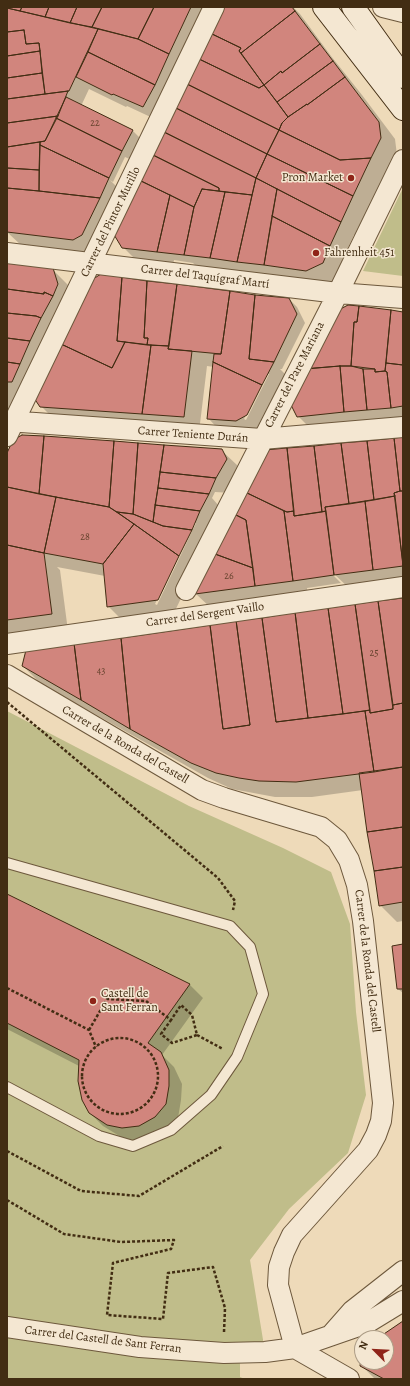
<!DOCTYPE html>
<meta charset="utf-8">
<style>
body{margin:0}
#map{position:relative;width:410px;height:1386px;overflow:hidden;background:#eedab9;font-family:Alegreya,serif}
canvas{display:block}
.frame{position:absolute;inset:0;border:8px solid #422d13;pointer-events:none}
.north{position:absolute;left:354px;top:1330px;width:40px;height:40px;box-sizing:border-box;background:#f4e7d2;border:1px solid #ad9d86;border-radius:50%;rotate:294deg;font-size:11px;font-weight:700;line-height:16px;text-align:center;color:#422d13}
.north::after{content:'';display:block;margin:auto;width:14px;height:18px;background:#8f2418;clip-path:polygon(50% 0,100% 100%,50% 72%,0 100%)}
</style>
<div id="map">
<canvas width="410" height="1386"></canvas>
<div class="frame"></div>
<div class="north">N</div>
</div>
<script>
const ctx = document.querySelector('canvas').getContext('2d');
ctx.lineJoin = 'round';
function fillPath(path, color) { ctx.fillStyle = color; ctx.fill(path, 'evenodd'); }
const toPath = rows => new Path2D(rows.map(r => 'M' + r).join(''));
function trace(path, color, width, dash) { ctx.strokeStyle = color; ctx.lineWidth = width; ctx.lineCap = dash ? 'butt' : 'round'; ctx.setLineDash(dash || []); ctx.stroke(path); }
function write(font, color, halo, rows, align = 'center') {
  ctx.font = font + ' Alegreya,serif'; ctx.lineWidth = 3; ctx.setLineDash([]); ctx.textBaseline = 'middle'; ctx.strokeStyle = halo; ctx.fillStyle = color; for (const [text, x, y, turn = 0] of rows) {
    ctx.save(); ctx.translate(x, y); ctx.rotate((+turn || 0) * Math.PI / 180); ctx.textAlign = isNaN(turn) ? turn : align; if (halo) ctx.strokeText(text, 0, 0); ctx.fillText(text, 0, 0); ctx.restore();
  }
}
fillPath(toPath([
 [403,188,403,276,363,271,399,196],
 [7,711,189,806,283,848,331,872,350,924,356,1012,366,1095,348,1153,289,1209,250,1260,265,1352,240,1353,240,1377,245,1379,7,1379]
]), '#c0bd8a');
fillPath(toPath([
 [7,7,211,7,157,120,127,106,126,107,89,89,82,104,79,104,132,130,143,141,134,161,125,157,113,182,110,180,117,187,89,255,23,247,7,232],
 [223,7,293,7,300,14,331,56,362,95,395,139,397,155,357,237,354,235,342,260,345,263,338,278,322,287,196,266,193,263,174,260,173,267,139,263,123,247],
 [7,263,52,269,68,285,74,300,7,418],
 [255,296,289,299,297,307,305,323,282,369,280,369,289,378,263,431,223,434,208,418,214,367,207,366,199,432,52,417,41,406],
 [267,374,269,374,246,420,244,419],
 [359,307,403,313,403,423,314,432,298,416],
 [403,438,403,583,351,590,331,571,330,572,341,583,307,588,308,596,212,609,196,594,246,492],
 [221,450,237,465,242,475,232,493,215,492,212,498,219,506,215,527,173,615,124,622,108,606,105,576,57,567,60,570,68,631,7,639,7,455],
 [193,523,196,523,157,605,155,604],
 [403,599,403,921,397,922,380,905,363,790,312,797,275,797,232,789,208,778,40,683,23,666,27,651],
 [7,896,190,985,203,998,162,1055,174,1067,182,1084,181,1100,178,1118,168,1130,136,1141,121,1137,103,1126,90,1113,79,1066,7,1029],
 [403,945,403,993,398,989],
 [403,1322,403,1379,375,1379,361,1365,362,1351,362,1362,386,1362,386,1338,380,1338]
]), '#0003');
const building = toPath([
 [7,7,22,7,20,11,7,8,7,7],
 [22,7,49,7,45,17,20,11,22,7],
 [49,7,77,7,70,23,45,17,49,7],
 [77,7,102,7,92,27,70,23,77,7],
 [102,7,154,7,138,39,92,27,102,7],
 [154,7,191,7,169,54,138,39,154,7],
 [222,7,292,7,295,11,241,53,239,51,241,48,210,33,222,7],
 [7,8,98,29,69,91,45,94,39,43,26,44,24,30,7,32,7,8],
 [295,11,320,44,282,73,281,71,264,85,241,53,295,11],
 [98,29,138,39,169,54,155,85,88,52,98,29],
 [24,30,26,44,39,43,40,51,7,56,7,32,24,30],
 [210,33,241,48,239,51,264,85,259,88,197,58,210,33],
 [320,44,333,61,277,102,264,85,281,71,282,73,320,44],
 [40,51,42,73,7,78,7,56,40,51],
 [88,52,155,85,143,107,113,94,112,95,76,77,88,52],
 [197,58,259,88,264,85,288,117,282,123,279,130,185,83,197,58],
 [333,61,345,77,307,105,307,104,288,117,277,102,333,61],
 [42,73,45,94,7,99,7,78,42,73],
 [345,77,379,122,381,138,371,158,340,160,279,130,282,123,288,117,307,104,307,105,345,77],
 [185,83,279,130,267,154,174,107,185,83],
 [68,91,58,116,7,123,7,99,68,91],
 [66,97,133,130,122,151,56,118,66,97],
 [174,107,267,154,256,178,162,131,174,107],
 [58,116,45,141,7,147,7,123,58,116],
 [56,118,122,151,109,178,40,145,40,142,45,141,56,118],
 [279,130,340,160,371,158,353,196,267,154,279,130],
 [162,131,256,178,252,195,219,191,219,188,151,154,162,131],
 [40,142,39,170,7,168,7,147,40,142],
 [40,145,109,178,100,198,39,191,40,145],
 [151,154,219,188,219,191,202,189,194,207,139,180,151,154],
 [267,154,353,196,341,222,256,178,267,154],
 [7,168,39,170,39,191,7,188,7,168],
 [256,178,277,189,264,265,237,262,256,178],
 [139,180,170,195,157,252,122,248,113,233,139,180],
 [7,188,39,191,100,198,82,235,73,240,7,232,7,188],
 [202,189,225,192,210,258,184,255,194,207,202,189],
 [277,189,341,222,330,246,272,216,277,189],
 [225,192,252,195,237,262,210,258,225,192],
 [170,195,194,207,184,255,157,252,170,195],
 [272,216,330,246,323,263,306,271,264,265,272,216],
 [7,262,53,268,58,284,53,296,44,292,44,294,7,289,7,262],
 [101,274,122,277,117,341,125,342,112,368,61,344,90,281,101,274],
 [122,277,147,281,144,338,148,338,147,345,117,341,122,277],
 [147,281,177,284,169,346,147,345,148,338,144,338,147,281],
 [177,284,230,291,221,354,168,349,177,284],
 [7,289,44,294,44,292,53,296,41,318,36,316,7,313,7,289],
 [230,291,255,295,249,359,274,362,262,385,213,362,214,354,221,354,230,291],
 [255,295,289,298,297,314,274,362,249,359,255,295],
 [348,305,359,306,357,322,354,322,351,366,340,366,304,369,331,314,348,305],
 [359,306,391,310,385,371,375,372,375,369,351,366,354,322,357,322,359,306],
 [391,310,403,312,403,365,386,363,391,310],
 [7,313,36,316,41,318,30,341,7,338,7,313],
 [7,338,30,341,20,364,7,362,7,338],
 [125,342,151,345,142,414,40,407,34,398,61,344,112,368,125,342],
 [151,345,169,346,168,349,192,351,184,417,142,414,151,345],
 [7,362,20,364,12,382,7,382,7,362],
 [213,362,262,385,247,415,236,421,207,419,213,362],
 [386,363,403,365,403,406,391,408,387,372,385,371,386,363],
 [340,366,344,412,297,417,289,401,304,369,340,366],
 [340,366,351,366,363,369,367,410,344,412,340,366],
 [363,369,375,369,375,372,385,371,387,372,391,408,367,410,363,369],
 [22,435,44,436,39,494,7,487,7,453,13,440,22,435],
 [44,436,114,441,109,507,39,494,44,436],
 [403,437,403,491,400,491,394,438,403,437],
 [394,438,400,491,394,493,395,496,374,500,367,441,394,438],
 [114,441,138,443,133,514,117,512,109,507,114,441],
 [367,441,374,500,349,504,341,443,367,441],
 [138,443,164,445,153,522,133,514,138,443],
 [341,443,349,504,325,507,326,511,322,512,314,446,341,443],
 [164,445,222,449,227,459,216,478,160,472,164,445],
 [314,446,322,512,294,516,287,448,314,446],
 [287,448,294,511,287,512,245,492,265,450,287,448],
 [160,472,216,478,209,494,158,488,160,472],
 [7,487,56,497,44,553,7,545,7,487],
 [158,488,209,494,200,511,155,505,158,488],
 [400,491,403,491,403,564,394,493,400,491],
 [245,492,284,511,293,581,255,586,246,520,234,514,245,492],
 [395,496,403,566,373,570,365,501,395,496],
 [56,497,109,507,134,524,103,564,44,553,56,497],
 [365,501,373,570,334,575,325,507,365,501],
 [155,505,200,511,192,530,163,526,153,522,155,505],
 [284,511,287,512,294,511,294,516,326,511,334,575,293,581,284,511],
 [117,512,133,514,163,526,192,530,179,556,117,512],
 [234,514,246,520,253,568,215,554,234,514],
 [134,524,179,556,158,600,107,607,103,564,134,524],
 [7,545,44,553,52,614,7,620,7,545],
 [215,554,253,568,255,586,195,594,215,554],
 [403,598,403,703,393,705,378,601,403,598],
 [378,601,393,709,370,713,355,604,378,601],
 [355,604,370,710,343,714,328,608,355,604],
 [328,608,343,714,308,718,295,612,328,608],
 [295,612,308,718,276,722,262,618,295,612],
 [262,618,276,722,365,711,374,772,296,782,259,781,239,778,216,773,191,763,130,729,121,638,210,625,223,729,250,725,236,620,262,618],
 [236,620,250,725,223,729,210,625,236,620],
 [121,638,130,729,81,700,74,643,121,638],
 [74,643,81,700,22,666,26,650,74,643],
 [403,703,403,767,374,772,365,711,370,710,370,713,393,709,393,705,403,703],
 [403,767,403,827,367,832,359,773,403,767],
 [403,827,403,867,374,871,367,832,403,827],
 [403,867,403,902,379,906,374,871,403,867],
 [7,894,190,984,148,1043,161,1052,169,1070,169,1086,166,1104,155,1117,139,1126,122,1128,107,1125,89,1113,82,1100,78,1081,79,1060,7,1023,7,894],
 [403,944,403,989,397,989,392,946,403,944],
 [403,1321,403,1379,384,1379,360,1366,362,1349,362,1362,386,1362,386,1338,378,1338,403,1321]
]);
fillPath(building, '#d1857d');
trace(building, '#422d13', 1);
const lane = toPath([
 [7,863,230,926,250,947,263,994,237,1057,211,1095,171,1130,133,1146,99,1136,7,1087]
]);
const street = toPath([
 [383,7,403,12],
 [7,253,338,293,403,298],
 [7,421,262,439,403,427],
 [7,436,214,7],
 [186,590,338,293,403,160],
 [7,644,403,587],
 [7,675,202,790,224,798,321,827,337,840,349,860,357,885,363,921,383,1103,381,1121,376,1135,368,1150,292,1235,284,1252,279,1267,278,1285,295,1348],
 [7,1327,140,1347,224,1353,265,1352,295,1348,367,1323,403,1301],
 [330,1336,352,1311,403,1271],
 [295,1348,349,1379]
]);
const secondary = toPath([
 [324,7,403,109],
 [353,7,403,77]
]);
trace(lane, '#6d583c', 12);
trace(street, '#6d583c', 22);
trace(secondary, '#422d13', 24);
trace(toPath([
 [7,702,218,878,235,901,233,910],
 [7,988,89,1030,96,1047],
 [89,1030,107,999,146,1001,171,1020,181,1005,192,1015,197,1035,172,1043,161,1034,171,1020],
 [197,1035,223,1049],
 '82 1076a38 38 0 1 1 76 0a38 38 0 1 1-76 0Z',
 [7,1151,81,1191,139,1196,223,1146],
 [7,1200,64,1234,121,1242,174,1240,171,1249,113,1263,107,1315,163,1319,168,1273,213,1267,225,1308,224,1332]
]), '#422d13', 2.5, [3, 2]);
trace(lane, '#f4e7d2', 10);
trace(street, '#f4e7d2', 20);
trace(secondary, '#f4e7d2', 22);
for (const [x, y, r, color] of [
 [351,178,4,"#8f2418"],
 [316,253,4,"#8f2418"],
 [93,1001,4,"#8f2418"]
]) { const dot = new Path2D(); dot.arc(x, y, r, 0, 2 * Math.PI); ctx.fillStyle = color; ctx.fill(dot); trace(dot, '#f4e7d2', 1.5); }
write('10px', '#66432e', null, [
 ["22",95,124],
 ["28",85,538],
 ["26",229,577],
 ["25",374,654],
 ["43",101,672]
]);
write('12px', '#422d13', '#f4e7d2', [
 ["Pron Market",343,178,"right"],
 ["Fahrenheit 451",324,253],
 ["Castell de",101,994],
 ["Sant Ferran",101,1008]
], 'left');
write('12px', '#422d13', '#f4e7d2', [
 ["Carrer del Pintor Murillo",111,222,-64],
 ["Carrer del Taquígraf Martí",205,277,7],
 ["Carrer del Pare Mariana",295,375,-63],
 ["Carrer Teniente Durán",193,435,4],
 ["Carrer del Sergent Vaillo",205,615,-8],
 ["Carrer de la Ronda del Castell",125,745,30],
 ["Carrer de la Ronda del Castell",367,961,83],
 ["Carrer del Castell de Sant Ferran",103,1340,7]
]);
</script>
